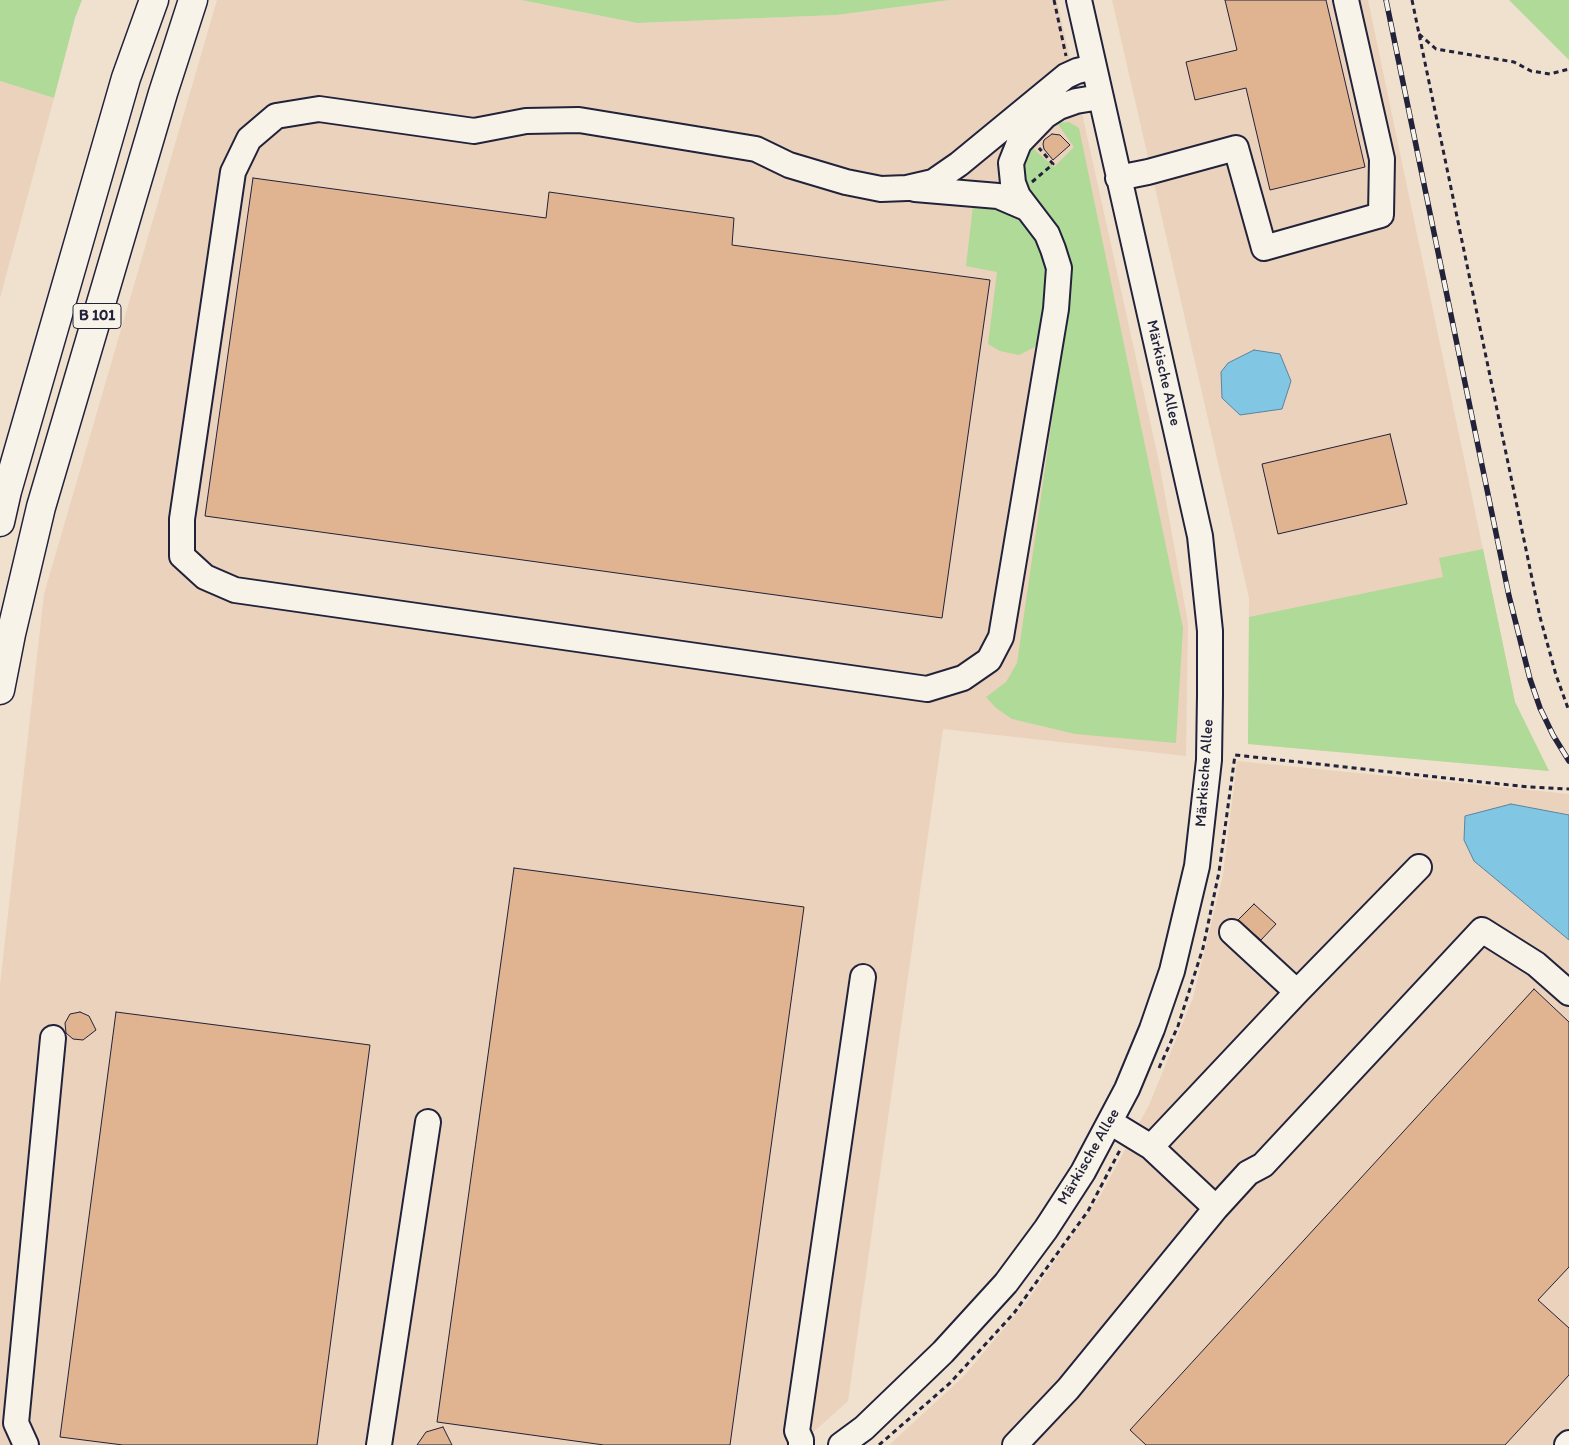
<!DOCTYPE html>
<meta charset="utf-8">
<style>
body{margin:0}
canvas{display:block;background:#f0e0ce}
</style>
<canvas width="1569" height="1445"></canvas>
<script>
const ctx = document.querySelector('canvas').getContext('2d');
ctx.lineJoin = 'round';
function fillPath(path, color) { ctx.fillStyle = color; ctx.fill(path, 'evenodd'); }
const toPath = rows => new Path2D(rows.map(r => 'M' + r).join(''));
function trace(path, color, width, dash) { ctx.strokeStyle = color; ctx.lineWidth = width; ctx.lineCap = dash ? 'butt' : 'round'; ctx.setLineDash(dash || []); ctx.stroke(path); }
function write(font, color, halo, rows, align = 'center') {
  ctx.font = font + ' Itim,sans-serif'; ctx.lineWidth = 4; ctx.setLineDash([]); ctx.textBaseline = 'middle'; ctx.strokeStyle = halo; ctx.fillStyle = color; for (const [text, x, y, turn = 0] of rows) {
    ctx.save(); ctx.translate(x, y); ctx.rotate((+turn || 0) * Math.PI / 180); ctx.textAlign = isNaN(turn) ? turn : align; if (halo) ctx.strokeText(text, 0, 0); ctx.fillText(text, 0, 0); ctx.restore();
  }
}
fillPath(toPath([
 [217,0,521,0,637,23,837,15,950,0,1057,0,1159,462,1188,623,1186,756,943,729,848,1401,799,1445,0,1445,0,985,44,594],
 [1112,0,1368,0,1515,702,1549,771,1248,744,1249,598],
 [0,81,54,98,0,298],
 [1237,761,1569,794,1569,1445,889,1445,963,1377,1028,1300,1100,1196,1149,1105,1193,998,1223,875]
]), '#ebd2bc');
fillPath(toPath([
 [0,0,82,0,75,18,54,98,0,81],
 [521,0,950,0,837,15,637,23],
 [1509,0,1569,0,1569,60],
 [1069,122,1079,128,1183,628,1176,743,1075,734,1012,719,996,708,986,697,1006,682,1017,663,1068,309,1019,172,1028,144,1054,167,1074,147,1057,123],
 [973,206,991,207,1014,216,1033,233,1044,255,1047,277,1043,326,1035,347,1019,355,1000,351,988,344,997,272,966,266],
 [1483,549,1515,702,1549,771,1248,744,1249,617,1443,577,1439,558]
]), '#b0da98');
const water = toPath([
 [1254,350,1280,354,1291,381,1282,409,1240,415,1222,398,1221,372,1228,363,1254,350],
 [1511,804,1569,815,1569,940,1474,861,1464,840,1465,816,1511,804]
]);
fillPath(water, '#81c6e2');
trace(water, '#5b849f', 1);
const building = toPath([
 [1225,0,1326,0,1365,167,1270,190,1246,88,1195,100,1186,62,1237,50,1225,0],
 [1052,134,1060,135,1070,145,1053,160,1044,149,1043,144,1044,140,1052,134],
 [253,178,546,218,549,192,734,218,732,245,990,280,942,618,205,516,253,178],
 [1390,434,1407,504,1278,534,1262,464,1390,434],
 [514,868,804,907,730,1445,604,1445,437,1422,514,868],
 [1254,904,1276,924,1261,940,1238,920,1254,904],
 [1534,989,1569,1022,1569,1267,1538,1300,1569,1328,1569,1375,1505,1445,1146,1445,1130,1430,1534,989],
 [80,1012,89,1016,96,1030,83,1040,73,1039,66,1033,65,1023,70,1014,80,1012],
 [116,1012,370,1045,317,1445,123,1445,60,1437,116,1012],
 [443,1427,452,1445,417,1445,426,1432,443,1427]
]);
fillPath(building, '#e0b391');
trace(building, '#22223b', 1);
const minor = toPath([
 [1094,67,1077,71,1066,76,959,164,933,182,907,188,881,189,846,182,789,165,756,149,579,120,526,121,474,131,319,109,276,116,249,139,233,172,182,519,182,556,205,577,235,590,927,689,963,678,989,660,1001,637,1056,309,1059,268,1053,249,1047,234,1018,196,1013,183,1011,163,1019,143,1045,116,1059,107,1076,101,1100,97],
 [1118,178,1148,172,1236,148,1264,248,1381,215,1382,159,1346,0],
 [915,189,998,196,1026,208],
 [1232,932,1297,992],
 [1110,1122,1151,1147,1297,992,1419,867],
 [1216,1208,1248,1173,1263,1165,1482,930,1536,964,1569,993],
 [26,1445,16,1423,53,1038],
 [379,1445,428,1122],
 [801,1445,801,1440,797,1431,863,977],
 [841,1445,864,1428,943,1352,1006,1283,1046,1229,1083,1172,1127,1089,1152,1029,1172,971,1197,866,1209,760,1210,695,1210,631,1200,536,1079,0],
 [1015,1445,1068,1389,1216,1208,1151,1147],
 [1567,1445,1569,1443]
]);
const highway = toPath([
 [0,522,7,491,126,78,154,0],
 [0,690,11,634,41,507,163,93,193,0]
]);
trace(minor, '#22223b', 28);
trace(highway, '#22223b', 31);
trace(toPath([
 [1054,0,1066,56],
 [1412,0,1540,617,1556,675,1569,711],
 [1419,34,1436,49,1514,62,1531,71,1550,74,1569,69],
 [1032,182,1053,164,1039,148],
 [1159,1068,1178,1026,1203,948,1219,872,1235,755,1528,787,1569,789],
 [879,1445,950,1383,1014,1313,1088,1211,1120,1150]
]), '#22223b', 3, [5, 4]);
trace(minor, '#f7f3e8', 24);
trace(highway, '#f7f3e8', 28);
const rail = toPath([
 [1386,0,1509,596,1530,679,1540,708,1553,735,1569,761]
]);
trace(rail, '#22223b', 5.5);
trace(rail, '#f7f3e8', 4, [11]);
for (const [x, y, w] of [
 [97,316,48]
]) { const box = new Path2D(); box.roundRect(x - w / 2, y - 12.5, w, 25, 4); ctx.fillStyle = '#f7f3e8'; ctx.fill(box); trace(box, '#22223b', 1); }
write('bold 15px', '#22223b', null, [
 ["B 101",97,316]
]);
write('16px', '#22223b', '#f7f3e8', [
 ["Märkische Allee",1163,373,77],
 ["Märkische Allee",1205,773,-86],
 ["Märkische Allee",1089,1157,-60]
]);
</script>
